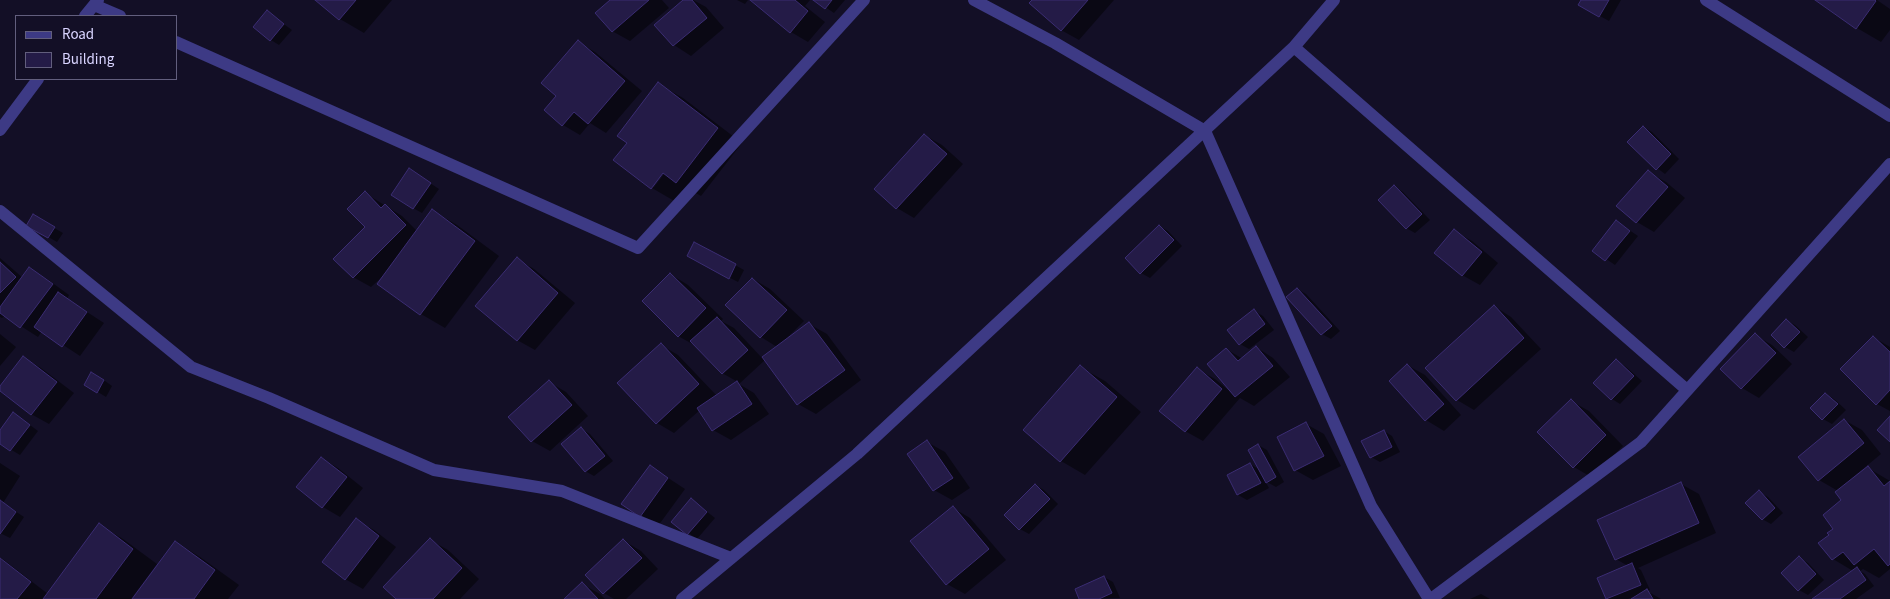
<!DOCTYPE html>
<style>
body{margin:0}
#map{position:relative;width:1890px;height:599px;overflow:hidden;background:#130f26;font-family:"Source Sans 3",sans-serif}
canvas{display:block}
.legend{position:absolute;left:15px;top:15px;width:162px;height:65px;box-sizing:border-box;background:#130f26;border:1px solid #625e7d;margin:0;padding:6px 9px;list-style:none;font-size:15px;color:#d9d4ff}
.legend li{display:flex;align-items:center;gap:10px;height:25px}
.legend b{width:25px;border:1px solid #625e7d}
</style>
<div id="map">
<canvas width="1890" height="599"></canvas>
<ul class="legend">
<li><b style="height:6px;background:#3d3a85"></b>Road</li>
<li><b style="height:14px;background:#241b47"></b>Building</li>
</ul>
</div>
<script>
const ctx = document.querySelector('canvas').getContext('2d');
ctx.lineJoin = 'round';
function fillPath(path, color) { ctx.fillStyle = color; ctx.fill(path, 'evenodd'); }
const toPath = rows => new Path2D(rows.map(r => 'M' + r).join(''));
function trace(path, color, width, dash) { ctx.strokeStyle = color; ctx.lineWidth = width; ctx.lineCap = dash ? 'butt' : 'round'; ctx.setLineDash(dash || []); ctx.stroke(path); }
fillPath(toPath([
 [317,0,392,0,364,33,340,19],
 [612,0,662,0,669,8,630,41,612,31],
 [685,0,693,0,706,7,724,28,691,56,674,45],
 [737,0,748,0,745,4],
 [752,0,810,0,805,6,825,22,808,42,791,32],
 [815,0,845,0,834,13],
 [1033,0,1114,0,1079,40,1061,30],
 [1583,0,1621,0,1609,21,1580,5],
 [1817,0,1877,0,1890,9,1890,30,1881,42,1857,28],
 [267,12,292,30,279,45,271,40],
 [578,42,595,52,642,91,606,133,590,123,580,135,563,125,558,96],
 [658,84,683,98,742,143,701,196,687,188,676,202,652,188,615,160,628,143],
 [666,168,668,169,654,187,651,187],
 [1643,127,1652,132,1679,159,1665,174,1657,168],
 [924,135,942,145,963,164,914,218,897,208],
 [1648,172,1666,182,1685,198,1654,232,1637,222,1618,206],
 [418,175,439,189,422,213,413,208],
 [1395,187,1403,192,1430,220,1415,233,1406,228],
 [365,193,402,216,417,231,433,211,457,225,499,256,445,328,421,314,379,283,384,277,383,276,371,287,353,277,367,227],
 [33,216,63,233,57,242,28,225],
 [1616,221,1638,236,1615,265,1593,250],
 [1159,226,1168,231,1182,246,1150,278,1141,273],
 [1454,231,1472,241,1498,263,1480,285,1462,275],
 [695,243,744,270,738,282,697,261],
 [0,258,23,278,30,269,47,279,69,295,67,299,104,323,80,356,42,331,38,337,5,316,2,318,0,317],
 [517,259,534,269,575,303,535,350,517,340],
 [670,274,688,285,723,319,721,321,734,328,762,358,777,347,761,337,727,305,753,279,770,289,804,321,788,337,789,338,809,324,827,334,861,380,816,414,798,404,765,360,739,384,754,393,769,414,731,440,713,430,700,410,674,433,657,423,661,345,678,355,717,396,738,382,722,373,696,346,678,336],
 [1297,289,1306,294,1340,331,1331,339,1322,334,1288,298],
 [1494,306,1511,317,1541,349,1474,410,1457,400],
 [1254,311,1263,316,1274,330,1249,349,1240,344],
 [1786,320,1795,325,1808,337,1794,352,1785,347],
 [0,334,16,347,0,366],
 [1755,335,1772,345,1792,364,1759,398,1742,388],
 [1873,337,1890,347,1890,411,1877,404],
 [1256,347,1273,358,1290,377,1254,406,1240,398,1203,441,1185,431,1197,369,1215,379,1232,393,1226,349,1243,359],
 [24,358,41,368,74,393,49,424,31,414,0,390],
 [1616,361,1625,366,1642,381,1620,404,1612,399],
 [1407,365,1425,375,1461,415,1444,431,1426,420,1390,381],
 [1080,367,1105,381,1141,412,1085,475,1061,461,1024,430],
 [101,378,112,386,106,397,85,384],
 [549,382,566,392,588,416,550,451,532,441,510,417],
 [1825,394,1834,399,1846,410,1832,424,1823,419,1812,408],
 [1571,401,1589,411,1623,446,1591,477,1574,467],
 [22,419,38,431,20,455,0,443,0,432],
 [1844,420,1862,430,1881,454,1852,478,1853,480,1868,468,1890,481,1890,569,1879,578,1863,569,1860,571,1865,574,1874,586,1856,599,1815,599,1853,571,1833,559,1830,536,1835,529,1843,500,1838,491,1819,480,1800,457],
 [1306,424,1324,434,1341,466,1313,480,1295,470],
 [581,429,590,434,613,461,594,476,585,471],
 [1384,431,1392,436,1400,452,1380,462,1371,457],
 [927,442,945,452,970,488,952,500,934,490],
 [1258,445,1267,450,1284,482,1276,487,1265,481,1269,488,1247,500,1238,495,1228,476,1250,464,1260,470],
 [321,458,338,468,363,488,340,517,323,507],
 [0,463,20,476,3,503,24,517,10,538,0,533],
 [650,466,685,489,658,526,623,503],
 [1681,484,1699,494,1716,533,1638,568,1641,570,1650,590,1647,591,1661,599,1633,599,1636,597,1635,596,1628,599,1608,599,1599,579,1628,566,1616,559],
 [1035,485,1044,490,1058,504,1029,534,1020,529],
 [1759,492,1768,497,1783,513,1771,524,1762,519],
 [692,500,715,518,697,539,673,522],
 [953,508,970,518,1006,560,965,594,947,584],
 [356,520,374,530,396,547,363,589,345,579],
 [99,525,123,539,157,564,131,599,0,599,0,557,48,594],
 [430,540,448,550,479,579,460,599,398,599],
 [624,541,641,551,658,569,626,599,614,599,604,593,587,576],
 [176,542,200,557,239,585,228,599,134,599],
 [1799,558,1808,563,1824,580,1808,595,1799,590],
 [1104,577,1113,582,1120,598,1080,599],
 [582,584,600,594,605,599,566,599],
 [1481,594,1490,599,1470,599]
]), '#0007');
const building = toPath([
 [315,0,356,0,339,20,315,0],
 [610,0,649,0,612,32,595,13,610,0],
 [683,0,692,0,707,18,673,46,654,25,683,0],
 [750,0,795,0,808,11,790,33,750,0],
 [813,0,832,0,825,9,813,0],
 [1032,0,1088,0,1061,31,1029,3,1032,0],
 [1581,0,1609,0,1599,17,1578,5,1581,0],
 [1815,0,1875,0,1876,1,1856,29,1815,0],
 [267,10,284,24,270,41,253,27,267,10],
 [578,40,625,81,588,124,574,112,562,126,544,110,556,96,541,83,578,40],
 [658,82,718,128,676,183,663,173,651,189,613,160,627,143,617,136,658,82],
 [1643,126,1671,154,1656,170,1627,142,1643,126],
 [924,134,947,154,896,209,874,189,924,134],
 [409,168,431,183,413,209,391,195,409,168],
 [1648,170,1668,187,1636,223,1616,206,1648,170],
 [1394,185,1422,214,1406,229,1378,200,1394,185],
 [365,191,381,208,385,204,406,225,353,278,333,259,365,227,347,209,365,191],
 [432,209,475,241,420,315,377,284,432,209],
 [33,214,55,227,48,238,26,226,33,214],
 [1616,220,1630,231,1605,261,1592,251,1616,220],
 [1159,225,1174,240,1140,274,1125,258,1159,225],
 [1454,229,1482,252,1462,276,1434,253,1454,229],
 [694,242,736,264,729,279,687,256,694,242],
 [517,257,558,293,517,341,475,306,517,257],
 [0,262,16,277,0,293,0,262],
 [29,267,53,284,20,328,0,313,0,307,29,267],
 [670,273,706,308,678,337,642,301,670,273],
 [752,278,787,310,760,338,725,305,752,278],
 [1297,288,1332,326,1321,335,1286,297,1297,288],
 [58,292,87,312,62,347,34,327,58,292],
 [1494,305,1524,338,1456,401,1425,368,1494,305],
 [1254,309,1265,324,1239,345,1227,330,1254,309],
 [717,317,748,350,722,374,690,341,717,317],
 [1786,319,1800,332,1784,348,1771,335,1786,319],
 [809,322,845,370,797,405,762,357,809,322],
 [1755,333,1776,353,1741,389,1720,369,1755,333],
 [1873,336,1890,352,1890,390,1876,405,1840,369,1873,336],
 [661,343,699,384,656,424,617,383,661,343],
 [1256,346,1273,366,1235,397,1207,364,1226,348,1238,361,1256,346],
 [23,356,57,382,31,415,0,391,0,386,23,356],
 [1616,359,1634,376,1611,400,1593,383,1616,359],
 [1407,364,1444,404,1425,421,1389,381,1407,364],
 [1080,365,1117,397,1060,462,1023,430,1080,365],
 [1197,367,1222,389,1185,432,1159,411,1197,367],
 [91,372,104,380,97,393,84,385,91,372],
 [549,380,572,405,531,442,508,417,549,380],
 [737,381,752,404,712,431,697,408,737,381],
 [1825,393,1838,404,1822,420,1810,408,1825,393],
 [1571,399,1606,435,1573,468,1537,432,1571,399],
 [13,412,30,425,10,451,0,444,0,430,13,412],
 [1890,416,1890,442,1877,430,1890,416],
 [1844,419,1864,443,1818,481,1798,457,1844,419],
 [1306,422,1324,456,1294,471,1277,437,1306,422],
 [581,427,605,456,585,472,561,444,581,427],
 [1384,430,1392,447,1370,458,1361,441,1384,430],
 [927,440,953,478,933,491,907,454,927,440],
 [1258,444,1276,477,1266,483,1248,450,1258,444],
 [321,457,347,477,322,508,296,487,321,457],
 [1250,463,1261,483,1237,495,1227,475,1250,463],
 [650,465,668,478,640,517,621,504,650,465],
 [1868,466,1884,486,1890,481,1890,564,1888,566,1874,549,1854,565,1843,552,1832,560,1818,543,1829,535,1827,533,1833,529,1823,515,1841,500,1835,492,1868,466],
 [1681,482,1699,523,1615,560,1597,520,1681,482],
 [1035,484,1050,499,1019,530,1004,515,1035,484],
 [1759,490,1775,508,1762,520,1745,503,1759,490],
 [691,498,707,512,687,535,671,522,691,498],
 [0,500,16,512,0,534,0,500],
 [953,506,989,549,946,585,910,541,953,506],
 [356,518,379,536,345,580,322,562,356,518],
 [99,523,133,549,96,599,43,599,99,523],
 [430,538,462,568,433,599,396,599,383,587,430,538],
 [623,539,642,558,603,594,585,575,623,539],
 [175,541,215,570,194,599,132,599,175,541],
 [1799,556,1816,574,1798,591,1781,573,1799,556],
 [0,558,31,582,17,599,0,599,0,558],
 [1632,563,1641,585,1606,599,1597,578,1632,563],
 [1857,567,1866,580,1840,599,1812,599,1857,567],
 [1104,576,1112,593,1099,599,1079,599,1075,589,1104,576],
 [582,582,598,599,564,599,582,582],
 [1647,589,1653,599,1631,599,1647,589]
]);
fillPath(building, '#241b47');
trace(building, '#3b2d73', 1);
trace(toPath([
 [98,0,94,5,120,16],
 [974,0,1055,43,1205,131,1371,506,1429,599],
 [1706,0,1890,116],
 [85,16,94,5],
 [176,42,638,248,864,0],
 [1294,47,1687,390],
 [0,130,38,79],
 [0,211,191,367,269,398,434,470,562,491,731,558],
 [682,599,857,454,1294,47,1334,0],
 [1431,599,1641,442,1890,164]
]), '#3d3a85', 12);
</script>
